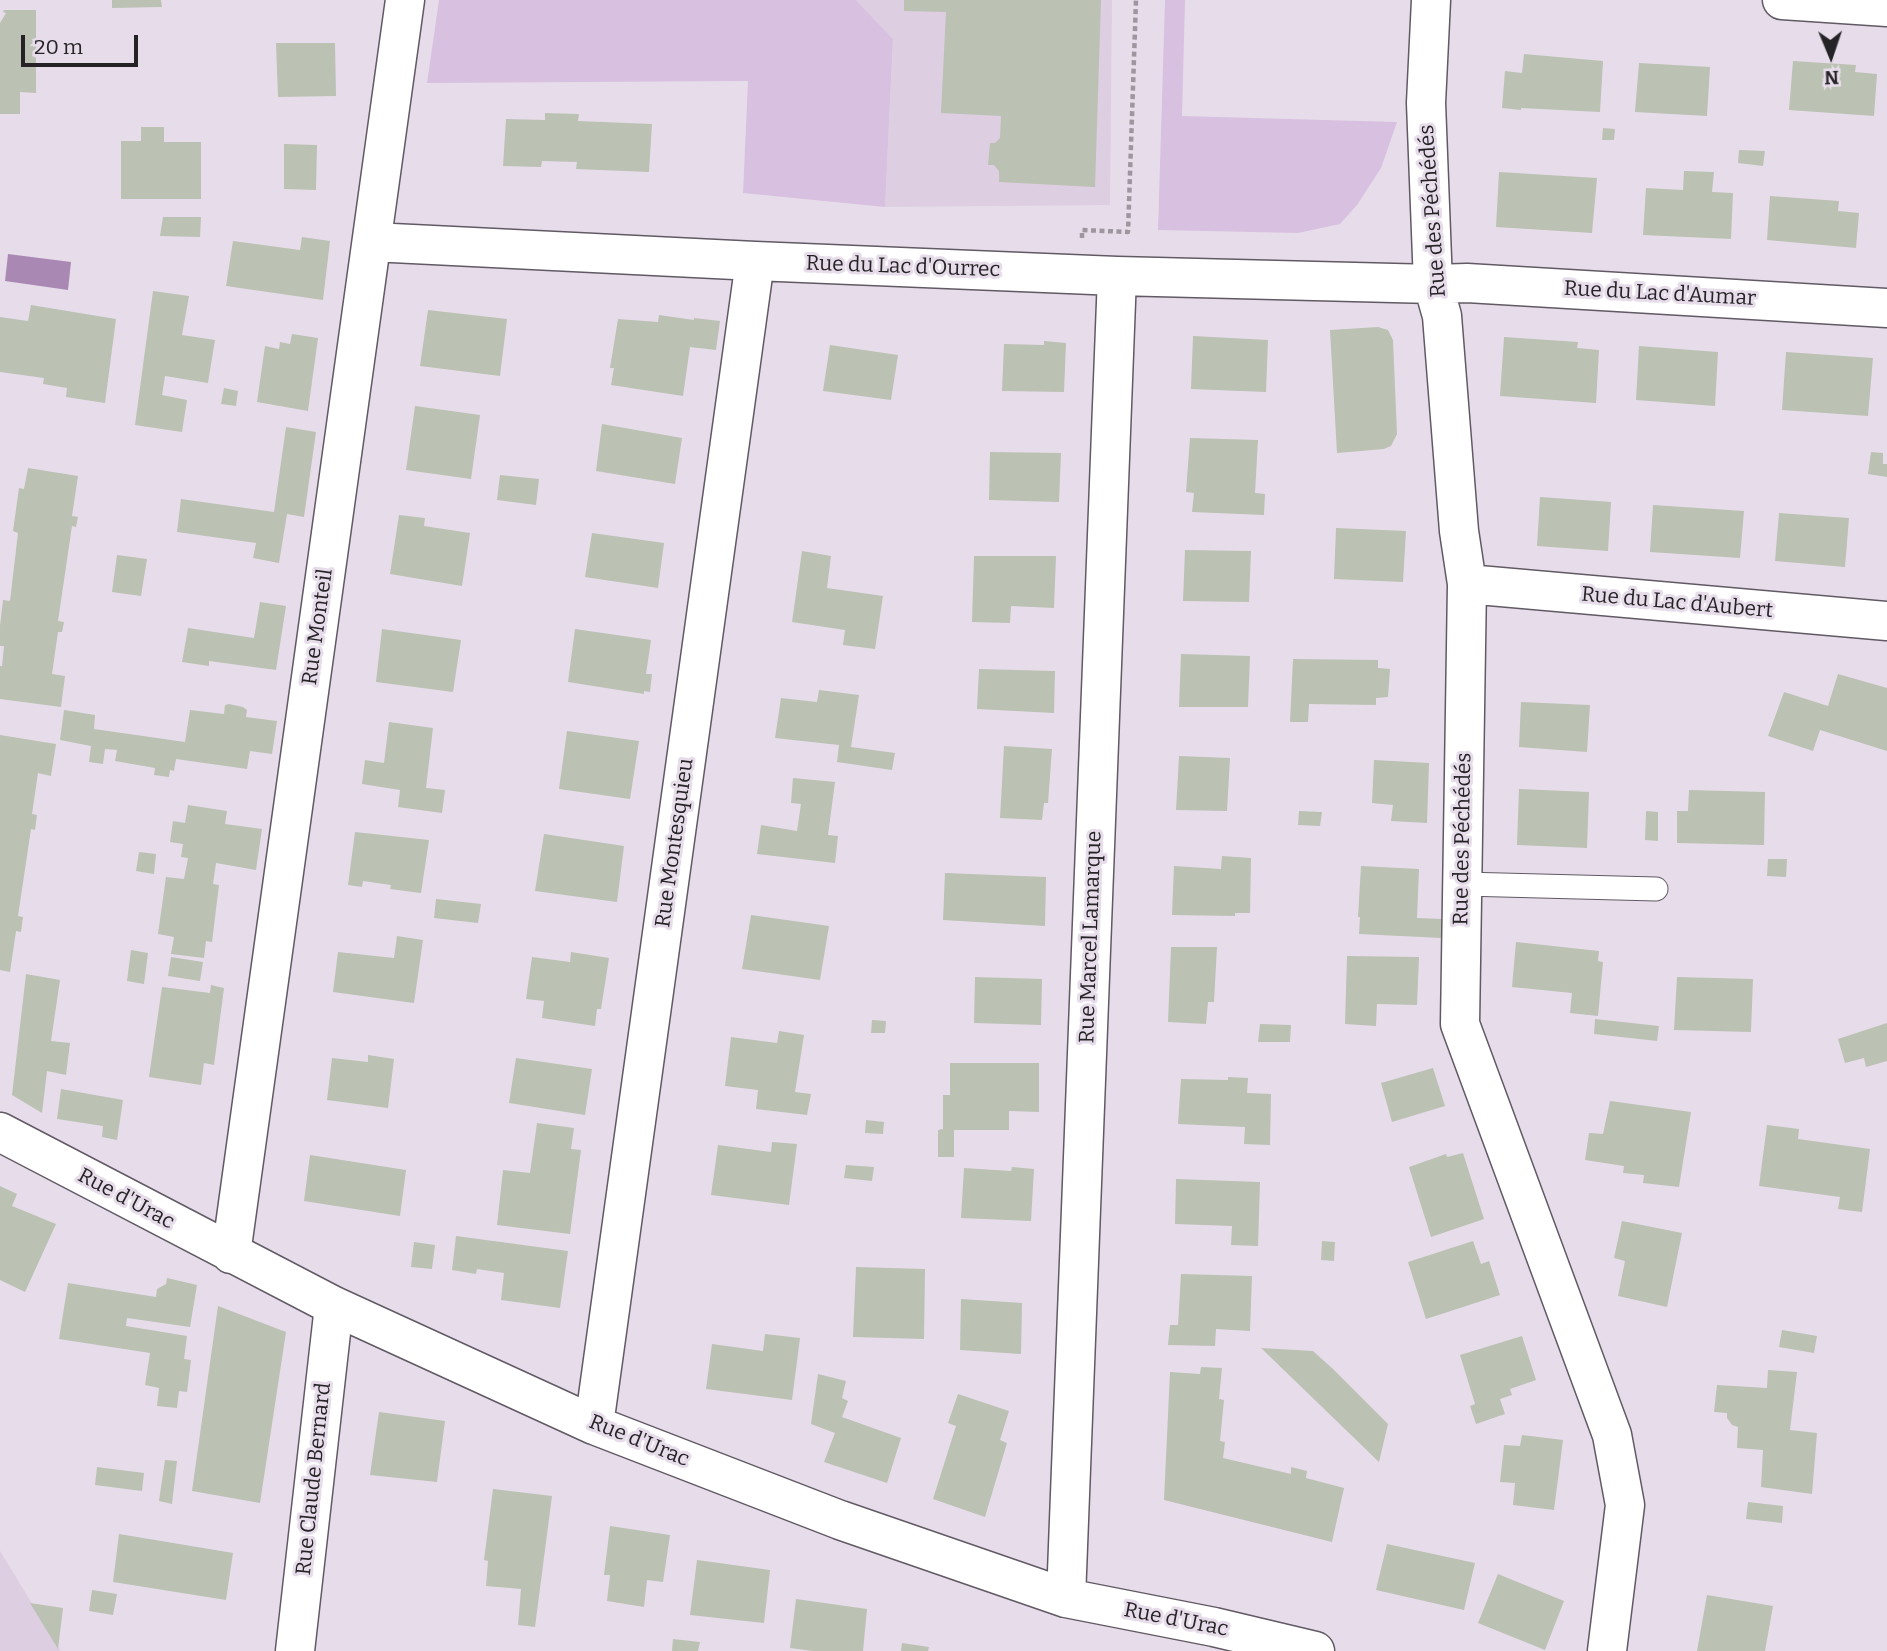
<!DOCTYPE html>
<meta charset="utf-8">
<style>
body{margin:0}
#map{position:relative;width:1887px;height:1651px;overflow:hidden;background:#e7ddea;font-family:Bitter,serif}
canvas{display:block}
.north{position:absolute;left:1796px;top:21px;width:70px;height:70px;-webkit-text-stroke:5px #e7ddea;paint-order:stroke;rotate:178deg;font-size:19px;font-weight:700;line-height:28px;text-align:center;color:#262327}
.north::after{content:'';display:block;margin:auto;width:24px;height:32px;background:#262327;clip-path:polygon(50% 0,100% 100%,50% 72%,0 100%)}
.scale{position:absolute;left:21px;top:35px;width:117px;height:32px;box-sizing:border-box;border:4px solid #262327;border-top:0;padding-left:9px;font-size:21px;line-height:24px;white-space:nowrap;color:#262327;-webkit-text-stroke:5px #e7ddea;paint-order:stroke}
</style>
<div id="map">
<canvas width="1887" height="1651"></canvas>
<div class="north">N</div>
<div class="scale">20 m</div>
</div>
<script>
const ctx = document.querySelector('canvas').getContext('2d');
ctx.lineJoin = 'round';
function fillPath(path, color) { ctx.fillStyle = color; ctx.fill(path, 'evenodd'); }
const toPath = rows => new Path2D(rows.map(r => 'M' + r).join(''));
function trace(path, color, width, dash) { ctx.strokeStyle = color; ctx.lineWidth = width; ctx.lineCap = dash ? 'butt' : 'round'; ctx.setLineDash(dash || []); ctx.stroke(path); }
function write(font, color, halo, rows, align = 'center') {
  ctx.font = font + ' Bitter,serif'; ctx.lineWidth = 6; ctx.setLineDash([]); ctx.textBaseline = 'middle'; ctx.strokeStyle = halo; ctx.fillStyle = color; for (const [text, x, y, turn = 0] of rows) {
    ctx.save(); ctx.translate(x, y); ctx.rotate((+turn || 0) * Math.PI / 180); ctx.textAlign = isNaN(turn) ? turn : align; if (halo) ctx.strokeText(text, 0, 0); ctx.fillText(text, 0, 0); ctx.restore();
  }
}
fillPath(toPath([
 [856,0,1112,0,1110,205,885,207,893,39],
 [0,1551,61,1651,0,1651]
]), '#ddcee1');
fillPath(toPath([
 [439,0,856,0,893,39,885,207,743,193,748,81,427,83],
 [1165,0,1185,0,1182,116,1397,122,1381,168,1357,205,1340,224,1298,233,1158,230]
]), '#d8c0e0');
fillPath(toPath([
 [8,254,71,262,68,290,5,281]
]), '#aa88b4');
fillPath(toPath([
 [112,0,161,0,162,7,112,8],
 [904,0,1101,0,1095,187,999,182,999,171,994,165,988,165,990,143,995,143,1000,138,1001,116,941,113,946,12,904,11],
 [4,10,36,10,36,93,20,92,20,114,0,114,0,23,6,13,3,12],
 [276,43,335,43,336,96,278,97],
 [1524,54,1603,61,1600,112,1521,108,1521,110,1502,108,1505,71,1522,73],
 [1793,61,1856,65,1855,72,1877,74,1874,116,1789,110],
 [1639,63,1710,67,1707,116,1635,112],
 [545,113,579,114,578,121,652,124,649,172,576,169,577,162,542,161,541,167,503,166,506,119,545,120],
 [141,127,164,127,164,142,201,142,201,199,121,199,121,141,141,141],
 [1603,128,1615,129,1614,140,1602,140],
 [284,144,317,145,316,190,284,189],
 [1739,150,1765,151,1763,166,1738,163],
 [1684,171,1714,172,1712,192,1733,193,1731,239,1643,235,1646,188,1683,190],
 [1499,172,1597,178,1592,233,1496,227],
 [1770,196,1839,201,1838,211,1859,213,1856,248,1767,240],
 [163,217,201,217,200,237,160,236],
 [302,237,330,241,323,300,226,286,233,241,300,250],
 [153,291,189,296,182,335,215,340,208,383,165,376,162,395,187,400,182,432,135,425],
 [31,305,116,319,105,403,66,397,67,388,43,384,44,378,0,372,0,317,28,321],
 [428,310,507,319,500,376,420,366],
 [659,315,694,320,694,318,720,321,716,350,690,347,683,396,611,385,614,368,610,368,618,319,658,322],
 [1378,327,1388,330,1393,340,1397,434,1391,446,1384,449,1337,453,1330,330],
 [292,334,318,338,308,411,257,402,265,346,279,349,280,342,290,344],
 [1193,336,1268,340,1266,392,1191,389],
 [1504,337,1578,342,1577,348,1599,350,1596,403,1500,396],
 [1044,341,1066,343,1064,392,1002,391,1004,344,1044,345],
 [830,345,898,355,891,400,823,391],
 [1639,346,1718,352,1715,406,1636,400],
 [1786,352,1873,358,1868,416,1782,410],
 [224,388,238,391,236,406,221,404],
 [415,406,480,415,471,479,406,470],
 [602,424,682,438,675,484,596,471],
 [286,427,316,432,304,517,287,514,279,563,253,558,256,543,177,532,181,499,274,512],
 [1190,438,1258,440,1255,493,1265,494,1264,515,1192,512,1194,493,1186,492],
 [990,452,1061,453,1059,502,989,500],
 [1871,452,1883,453,1883,464,1887,464,1887,477,1868,474],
 [28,468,78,476,72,516,78,517,76,527,72,526,58,621,64,622,62,632,58,632,52,674,65,676,61,707,0,699,0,666,2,666,4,646,0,646,0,626,3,600,10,601,18,533,13,531,19,488,24,489],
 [500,475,539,479,536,505,497,500],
 [1540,497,1611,502,1608,551,1537,546],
 [1653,505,1744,511,1740,558,1650,552],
 [1779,513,1849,518,1845,567,1775,561],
 [399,515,425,518,424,526,470,533,462,586,390,574],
 [1336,528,1406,531,1403,582,1334,579],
 [592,533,664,543,658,588,585,577],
 [1185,550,1251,551,1249,602,1183,601],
 [802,551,831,556,827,588,883,596,875,649,843,645,845,630,792,622],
 [117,555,147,559,141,596,112,592],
 [974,556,1056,556,1054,608,1011,606,1010,623,972,622],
 [260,602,286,606,276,670,209,661,209,666,182,662,188,628,254,638],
 [382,629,461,640,453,692,376,682],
 [575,629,651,640,646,674,652,674,650,692,644,691,644,694,568,682],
 [1181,654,1250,656,1248,707,1179,707],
 [1293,659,1378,660,1378,668,1390,669,1388,697,1376,698,1376,705,1309,704,1308,722,1290,722],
 [979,669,1055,671,1054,713,977,709],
 [1838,674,1887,688,1887,751,1820,730,1813,751,1768,736,1784,692,1828,706],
 [819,690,859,695,851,747,895,753,892,770,837,762,839,745,775,738,781,698,817,702],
 [1521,702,1590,705,1587,752,1519,747],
 [229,704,243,707,247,710,246,717,277,721,272,754,250,751,247,769,176,759,174,771,170,770,169,777,154,775,155,768,115,761,117,750,105,749,103,764,89,762,91,746,60,740,64,710,95,715,94,729,185,742,190,710,224,714,225,705],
 [389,722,433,728,426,788,445,790,442,813,398,807,400,790,362,784,365,760,384,763],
 [567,731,639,741,630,799,559,789],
 [0,735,56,744,51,776,38,773,32,814,37,815,35,830,31,829,18,916,23,917,21,932,16,931,10,972,0,970],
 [1004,746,1052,749,1048,803,1044,803,1042,820,1000,818],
 [1179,756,1230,758,1227,811,1176,810],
 [1374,760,1429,763,1427,823,1391,821,1393,805,1372,803],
 [793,778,835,782,828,835,838,836,835,863,757,854,761,825,797,831,801,804,791,803],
 [1519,789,1589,792,1587,848,1517,845],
 [1689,790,1765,792,1764,845,1677,843,1677,811,1688,811],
 [188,805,227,811,225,824,262,829,256,870,216,863,213,884,219,885,212,942,206,941,204,958,171,954,174,937,158,934,166,877,184,879,188,858,181,857,183,844,170,842,173,821,185,823],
 [1299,811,1322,812,1320,826,1298,825],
 [1646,811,1658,812,1658,841,1645,840],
 [355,832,429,840,421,893,390,889,391,885,363,881,362,887,348,885],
 [544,834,624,846,617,902,535,891],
 [139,852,156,854,154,874,136,871],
 [1222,856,1251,858,1250,913,1235,913,1235,916,1172,915,1174,866,1221,869],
 [1768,859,1787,859,1786,877,1767,876],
 [1361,866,1419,869,1417,918,1443,919,1442,938,1359,934,1360,917,1358,917],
 [945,873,1046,877,1045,926,943,920],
 [436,899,481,904,478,923,434,918],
 [751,915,829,926,820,980,742,969],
 [397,936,423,940,414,1003,333,992,338,952,394,958],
 [1516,942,1599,951,1598,961,1603,962,1598,1016,1570,1013,1572,993,1512,987],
 [1171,947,1217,947,1214,1002,1208,1002,1206,1024,1168,1022],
 [131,950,148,953,144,984,127,981],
 [571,952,609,958,601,1009,597,1009,595,1026,542,1018,544,1001,526,999,532,957,570,962],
 [1347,956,1419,957,1417,1005,1377,1004,1376,1026,1345,1024],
 [171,957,203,962,200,981,168,976],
 [26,974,60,980,51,1041,70,1043,66,1075,47,1071,42,1113,12,1095],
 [975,977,1042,979,1041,1025,974,1023],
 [1677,977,1753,979,1751,1032,1674,1030],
 [211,985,224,988,214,1065,204,1063,201,1085,149,1077,162,987,210,993],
 [1595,1019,1659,1026,1657,1041,1594,1034],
 [872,1020,886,1021,885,1033,871,1033],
 [1887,1023,1887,1061,1866,1067,1864,1058,1845,1063,1838,1039],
 [1260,1024,1291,1025,1290,1042,1258,1042],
 [779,1031,804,1035,795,1092,811,1094,807,1115,756,1109,758,1090,725,1086,731,1037,777,1043],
 [368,1055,394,1059,388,1108,327,1100,332,1058,368,1062],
 [516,1058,592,1069,585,1115,509,1103],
 [950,1063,1039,1063,1039,1112,1009,1111,1009,1130,954,1130,954,1157,938,1157,938,1130,943,1129,943,1095,950,1095],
 [1433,1068,1445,1106,1392,1122,1381,1083],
 [1228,1077,1248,1078,1247,1093,1271,1094,1270,1145,1244,1144,1245,1127,1178,1124,1181,1079,1228,1080],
 [61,1089,123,1100,117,1140,102,1137,103,1126,57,1119],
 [1610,1101,1691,1112,1679,1187,1643,1183,1644,1175,1623,1173,1624,1166,1585,1160,1589,1133,1603,1134],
 [866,1120,884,1122,883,1134,865,1133],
 [537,1123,574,1128,571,1149,581,1150,570,1234,497,1225,503,1170,530,1173],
 [1767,1125,1799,1129,1798,1139,1870,1149,1862,1212,1838,1209,1840,1197,1759,1186],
 [772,1142,797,1144,789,1205,711,1195,718,1145,771,1152],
 [1463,1153,1484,1219,1431,1237,1409,1167,1446,1154,1447,1157],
 [310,1155,406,1170,400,1216,304,1201],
 [846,1165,874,1167,872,1181,844,1178],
 [1012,1167,1034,1169,1031,1221,961,1218,964,1168,1011,1171],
 [1176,1179,1260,1182,1258,1246,1231,1245,1232,1226,1175,1224],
 [0,1186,17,1194,12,1206,56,1224,25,1292,0,1280],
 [1622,1221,1682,1233,1667,1307,1618,1296,1625,1261,1614,1258],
 [456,1236,568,1251,560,1308,501,1300,504,1273,477,1269,476,1274,452,1270],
 [1322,1241,1335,1242,1334,1261,1321,1260],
 [1473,1241,1481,1264,1489,1261,1500,1295,1426,1319,1408,1262],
 [414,1242,435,1245,432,1269,411,1267],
 [856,1267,925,1269,924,1339,853,1337],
 [1181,1274,1252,1276,1250,1331,1216,1329,1215,1346,1168,1345,1170,1325,1178,1325],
 [167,1278,197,1285,190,1327,127,1318,126,1326,187,1336,184,1359,191,1360,187,1392,179,1391,177,1408,157,1406,159,1388,145,1385,150,1353,59,1339,68,1283,156,1297,157,1289,166,1284],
 [961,1299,1022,1303,1021,1354,960,1350],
 [218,1306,286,1332,260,1503,192,1491],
 [1782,1330,1817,1336,1814,1353,1779,1347],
 [765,1334,800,1338,792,1400,706,1389,712,1344,763,1351],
 [1522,1336,1536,1380,1510,1389,1512,1395,1500,1399,1505,1414,1476,1424,1470,1406,1475,1404,1460,1355],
 [1261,1348,1313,1351,1333,1369,1388,1424,1379,1462],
 [1201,1367,1222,1368,1219,1399,1224,1400,1220,1441,1225,1442,1223,1458,1291,1474,1291,1467,1307,1471,1306,1478,1344,1488,1332,1542,1164,1500,1170,1372,1200,1374],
 [1768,1370,1797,1372,1790,1430,1817,1433,1812,1494,1761,1487,1763,1450,1737,1448,1738,1427,1732,1425,1727,1418,1727,1413,1714,1412,1717,1385,1767,1388],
 [818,1374,846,1381,842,1398,848,1401,842,1417,901,1438,887,1483,824,1462,835,1433,811,1424],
 [958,1394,1009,1411,1000,1440,1007,1443,985,1517,933,1499,956,1426,948,1423],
 [379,1412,445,1421,437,1482,370,1475],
 [1522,1435,1563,1440,1554,1510,1513,1505,1515,1483,1500,1482,1504,1445,1520,1446],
 [165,1460,177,1461,172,1504,159,1501],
 [97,1467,144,1473,142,1491,95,1485],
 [493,1489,552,1496,535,1627,518,1625,521,1589,486,1586,488,1561,484,1560],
 [1748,1502,1783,1506,1782,1523,1746,1519],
 [610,1526,670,1535,663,1582,647,1580,644,1607,607,1601,610,1575,604,1575],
 [119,1534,233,1553,226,1600,113,1582],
 [1387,1544,1475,1563,1464,1610,1376,1590],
 [697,1560,770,1570,764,1623,690,1615],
 [1498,1574,1564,1601,1545,1650,1478,1623],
 [92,1590,117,1594,113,1615,89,1611],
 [1707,1595,1773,1606,1765,1651,1697,1651],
 [796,1599,867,1609,863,1651,813,1651,790,1648],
 [30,1603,63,1608,58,1649],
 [673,1639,700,1642,698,1651,672,1651],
 [902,1643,929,1647,928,1651,901,1651]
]), '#bbc1b3');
const lane = toPath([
 [1463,884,1656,889]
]);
const street = toPath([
 [1431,0,1426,103,1433,284,1442,316,1459,531,1467,584,1460,1024,1612,1435,1625,1505,1607,1651],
 [1782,0,1887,7],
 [372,242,755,261,1117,276,1433,284,1467,283,1887,308],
 [1467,584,1887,621],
 [0,1132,334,1306,594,1425,840,1520,1066,1598,1214,1627,1315,1651],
 [231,1254,405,0],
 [594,1425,755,261],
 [1066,1598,1117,276],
 [295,1651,334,1306]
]);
trace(lane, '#615964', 25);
trace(street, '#615964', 41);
trace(toPath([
 [1082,238,1082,230,1128,232,1136,0]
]), '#9d969f', 4.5, [5, 3.5]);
trace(lane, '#fff', 23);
trace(street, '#fff', 38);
write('21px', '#262327', '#e7ddea', [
 ["Rue des Péchédés",1433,211,-94],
 ["Rue du Lac d'Ourrec",903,267,2],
 ["Rue du Lac d'Aumar",1660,294,3],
 ["Rue du Lac d'Aubert",1677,603,5],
 ["Rue Monteil",318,627,-82],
 ["Rue des Péchédés",1463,839,-89],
 ["Rue Montesquieu",675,843,-82],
 ["Rue Marcel Lamarque",1091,937,-88],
 ["Rue d'Urac",126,1199,28],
 ["Rue d'Urac",639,1441,22],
 ["Rue Claude Bernard",314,1479,-84],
 ["Rue d'Urac",1176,1620,11]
]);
</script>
